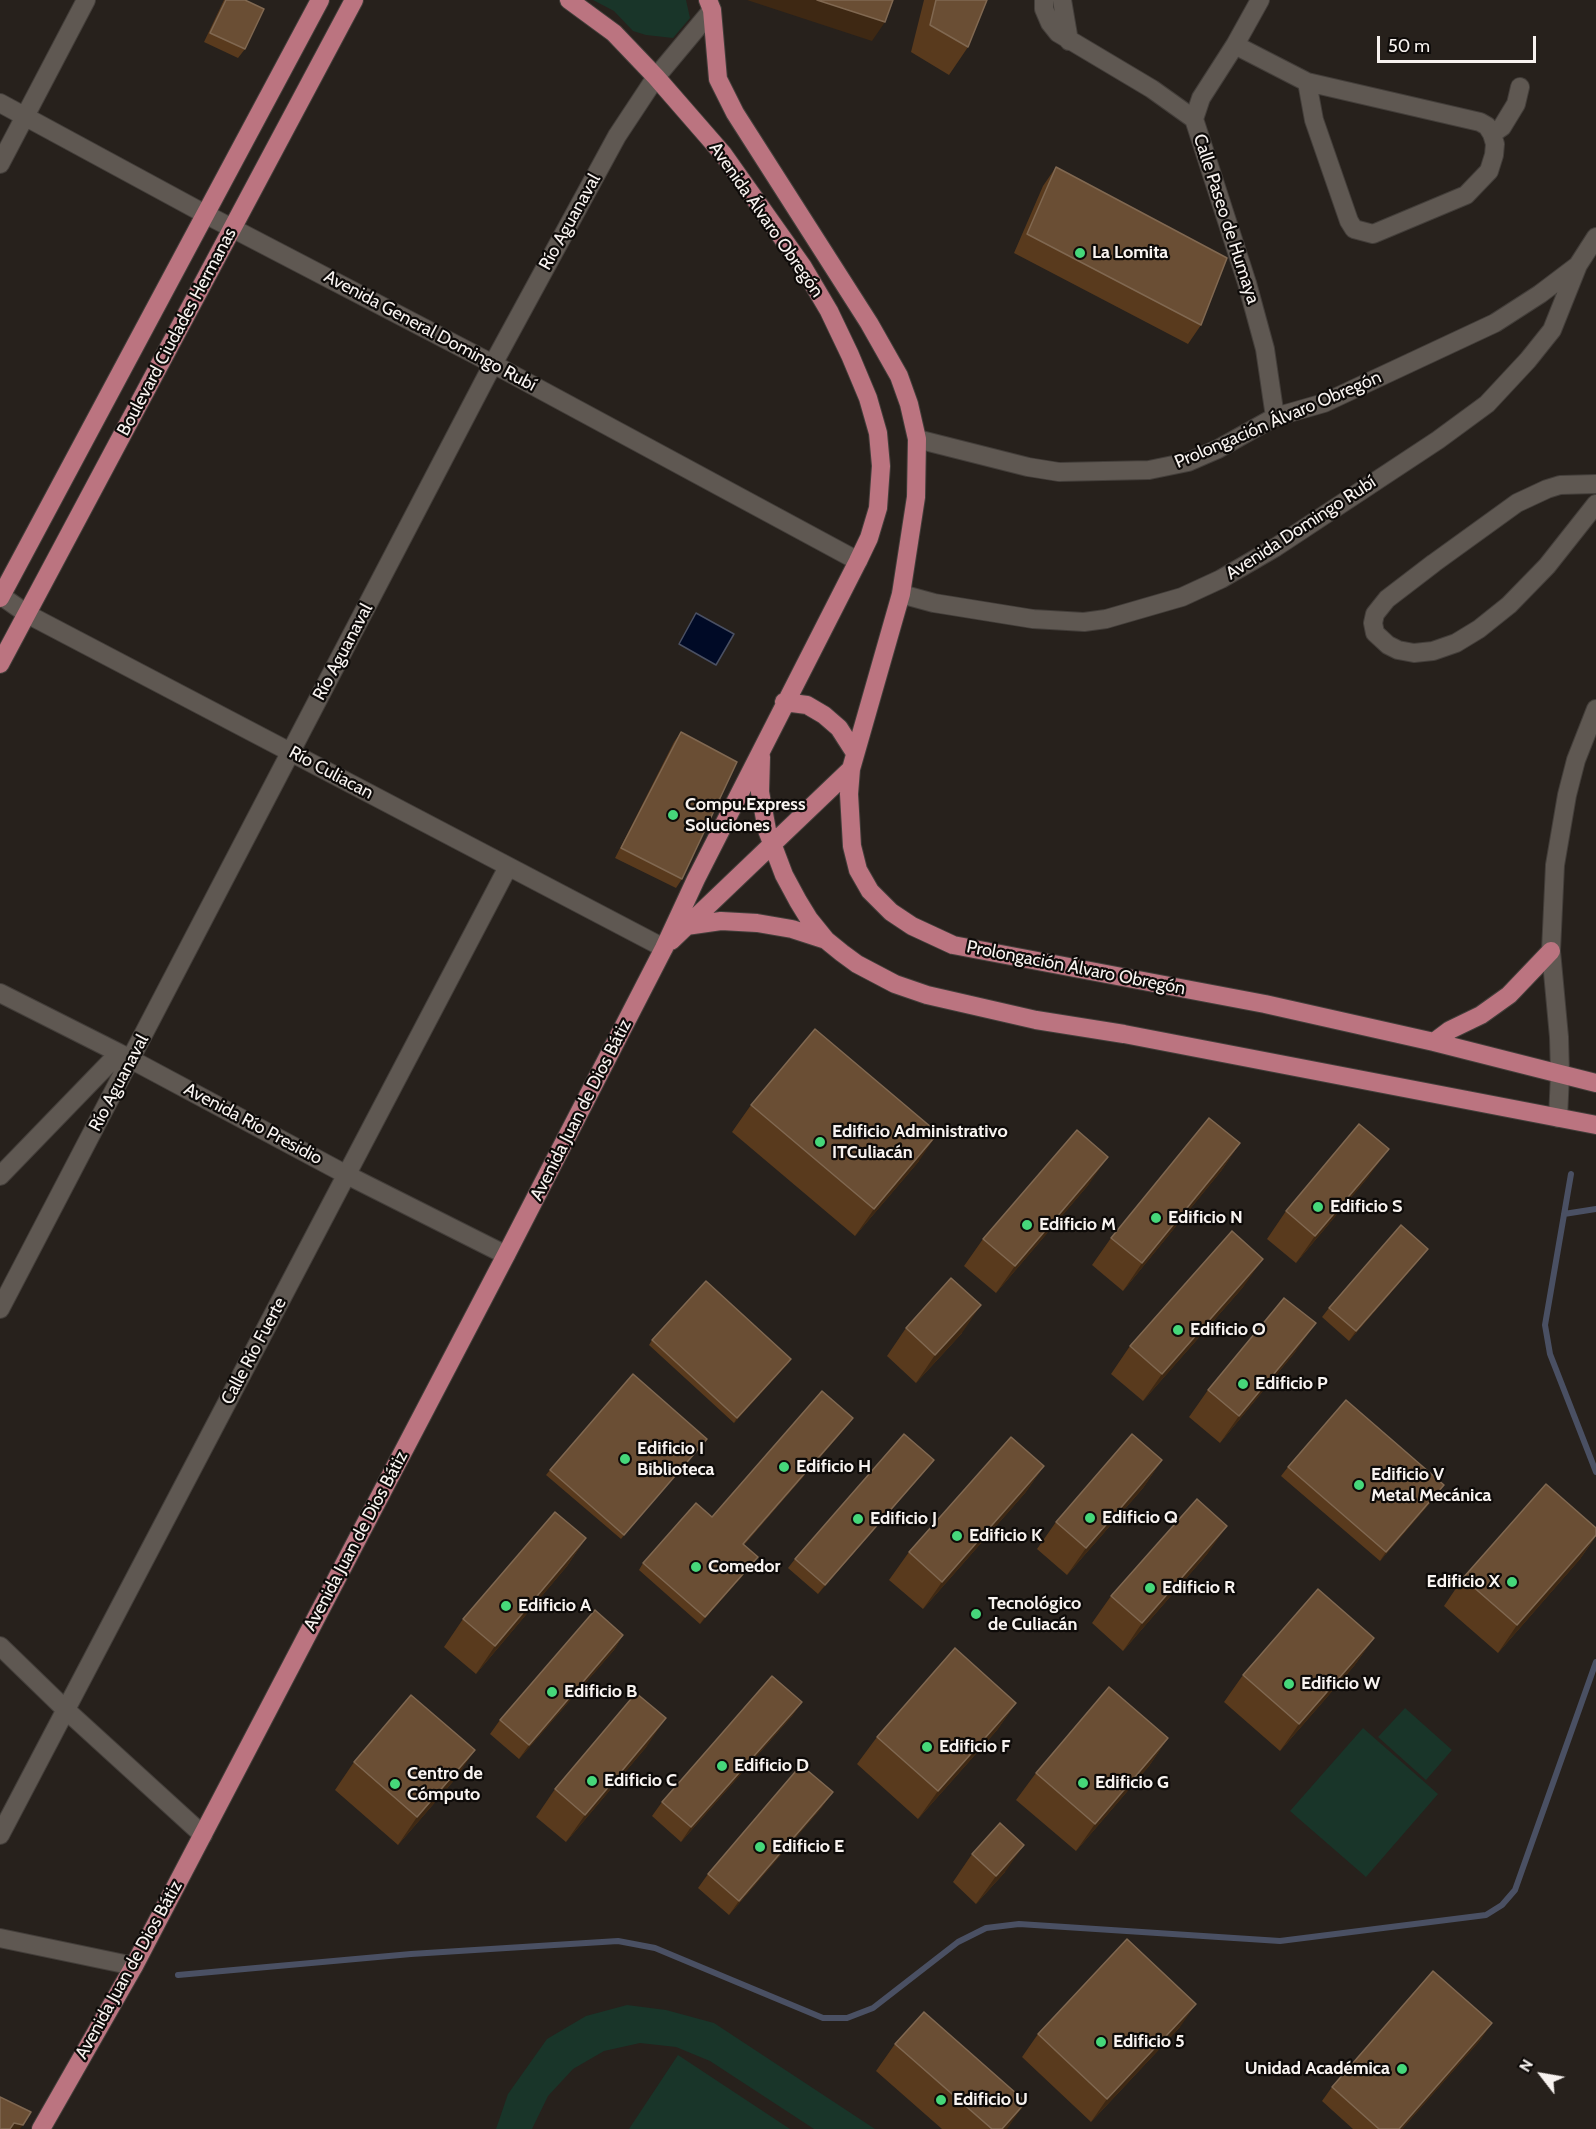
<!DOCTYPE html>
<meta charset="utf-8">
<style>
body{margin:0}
#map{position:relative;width:1596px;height:2129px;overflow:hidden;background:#27211c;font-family:Cabin,sans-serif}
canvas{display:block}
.north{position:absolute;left:1512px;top:2045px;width:60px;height:60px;-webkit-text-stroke:4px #0e0b09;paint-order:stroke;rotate:301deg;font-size:16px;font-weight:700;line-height:24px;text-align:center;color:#f8f3f0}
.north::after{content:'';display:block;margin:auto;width:21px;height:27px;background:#f8f3f0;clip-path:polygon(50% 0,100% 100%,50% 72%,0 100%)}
.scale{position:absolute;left:1377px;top:36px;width:159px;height:27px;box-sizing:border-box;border:3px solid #f8f3f0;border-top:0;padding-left:8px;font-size:18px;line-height:21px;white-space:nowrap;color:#f8f3f0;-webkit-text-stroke:4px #0e0b09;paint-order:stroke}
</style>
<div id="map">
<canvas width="1596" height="2129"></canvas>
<div class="north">N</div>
<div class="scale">50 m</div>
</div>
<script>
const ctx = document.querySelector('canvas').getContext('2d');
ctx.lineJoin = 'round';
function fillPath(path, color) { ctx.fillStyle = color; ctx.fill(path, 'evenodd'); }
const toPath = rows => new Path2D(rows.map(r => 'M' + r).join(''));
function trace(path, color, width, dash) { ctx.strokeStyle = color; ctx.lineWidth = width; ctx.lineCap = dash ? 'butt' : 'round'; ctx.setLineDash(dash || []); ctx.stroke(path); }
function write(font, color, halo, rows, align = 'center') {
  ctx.font = font + ' Cabin,sans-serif'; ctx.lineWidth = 4.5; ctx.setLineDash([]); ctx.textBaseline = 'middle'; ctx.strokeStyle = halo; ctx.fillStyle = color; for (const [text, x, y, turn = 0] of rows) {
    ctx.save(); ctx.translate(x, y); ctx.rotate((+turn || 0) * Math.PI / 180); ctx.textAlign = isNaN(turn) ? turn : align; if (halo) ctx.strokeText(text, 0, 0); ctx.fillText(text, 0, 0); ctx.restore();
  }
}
fillPath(toPath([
 [593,0,686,0,690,18,673,38,646,35,633,31,614,11],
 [1405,1708,1452,1750,1426,1780,1378,1737],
 [1363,1728,1438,1794,1366,1877,1290,1811],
 [627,2005,666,2010,714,2023,875,2129,814,2129,710,2061,676,2047,640,2043,604,2051,573,2069,548,2096,532,2129,496,2129,508,2094,547,2039,586,2016],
 [678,2055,790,2129,629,2129]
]), '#193529');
const water = toPath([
 [696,613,734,634,716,665,679,644,696,613]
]);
fillPath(water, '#000a26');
trace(water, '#4a5063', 1.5);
trace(toPath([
 [1571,1174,1545,1325,1550,1354,1596,1472],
 [1564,1214,1596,1209],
 [178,1975,411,1954,618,1941,655,1948,823,2018,847,2018,873,2008,958,1942,986,1928,1019,1924,1280,1941,1486,1915,1502,1905,1515,1890,1596,1662]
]), '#4a5063', 6);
const minor = toPath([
 [1044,0,1044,9,1050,23,1058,33,1152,89,1194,119],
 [1062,0,1069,41],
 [1260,0,1235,45,1201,98,1194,119,1247,283,1265,349,1275,417],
 [1235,45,1307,82,1480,122,1487,126,1492,134,1495,144,1494,155,1489,171,1466,195,1373,234,1354,229,1349,221,1314,120,1307,82],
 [0,103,205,214,493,364,858,561],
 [1492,134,1502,127,1516,104,1520,87],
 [0,164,86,0],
 [917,439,1028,467,1059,472,1149,470,1188,462,1218,449,1275,417,1324,403,1495,323,1540,294,1577,266],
 [1596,484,1560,485,1547,489,1517,503,1434,563,1387,599,1375,614,1373,623,1375,633,1388,645,1398,650,1414,653,1433,651,1456,643,1479,629,1509,605,1547,566,1596,504],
 [901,594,934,603,1033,619,1084,622,1106,619,1182,597,1221,579,1276,547,1438,440,1487,404,1528,360,1552,330,1578,265,1596,237],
 [0,595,27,614,664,948],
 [0,993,119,1053,347,1175,506,1255],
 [1558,1118,1560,1074,1559,1037,1551,951,1555,865,1567,795,1576,760,1596,709],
 [0,1176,119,1053],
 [0,1309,493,364,617,136,656,77,712,10],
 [0,1646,66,1710,203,1835],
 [0,1835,508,867],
 [0,1938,134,1966]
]);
const major = toPath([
 [708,0,712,10,718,79,735,113,869,323,899,376,909,404,917,439,916,497,901,594,851,769,849,794,852,846,858,870,870,891,891,912,912,926,953,945,1265,1004,1434,1042,1596,1083],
 [0,598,320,0],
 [0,664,354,0],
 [784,702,807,705,824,715,839,728,855,753],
 [761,757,760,792,767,830,784,875,798,901,809,919,826,940,842,953,857,964,895,984,927,995,1036,1020,1124,1034,1596,1125],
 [686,926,721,921,757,923,792,929,826,940],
 [671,941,851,769],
 [1434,1042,1450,1030,1481,1015,1509,995,1551,951],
 [41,2129,134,1966,506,1255,664,948,696,879,858,561,869,538,878,508,881,466,878,433,868,398,850,355,829,311,803,267,723,154,656,77,614,33,569,0]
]);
trace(minor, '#433e3a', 20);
trace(major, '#433e3a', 20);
trace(minor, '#5f5852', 18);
trace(major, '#bb7480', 18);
fillPath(toPath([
 [224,0,245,0,245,49,238,58,204,42],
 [924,0,987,0,968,47,949,75,911,52],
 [1056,167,1201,325,1188,344,1014,253,1043,186],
 [681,732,682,879,676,888,615,858,674,742],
 [751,1105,919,1161,855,1236,732,1132],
 [1240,1143,1221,1171,1123,1291,1092,1265,1111,1238],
 [1369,1176,1296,1263,1267,1239,1286,1211],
 [1089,1184,996,1293,964,1266,983,1239],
 [1421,1258,1349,1341,1322,1317,1329,1308],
 [1244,1286,1143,1401,1111,1374,1130,1346],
 [906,1328,962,1333,916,1383,887,1356],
 [652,1340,791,1359,734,1423,649,1345],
 [1296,1351,1220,1443,1189,1417,1208,1390],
 [853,1418,848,1425,744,1545,753,1564,700,1624,639,1570,643,1563,712,1517],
 [707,1439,621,1539,546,1475,550,1470],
 [934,1460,927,1469,818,1594,788,1568,795,1559],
 [1162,1460,1143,1488,1067,1575,1037,1549,1056,1522],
 [1044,1466,1025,1493,923,1609,889,1580,909,1552],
 [1288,1467,1437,1495,1380,1561,1281,1476],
 [1596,1528,1596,1536,1580,1559,1498,1653,1444,1606,1463,1578],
 [586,1538,567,1566,476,1674,444,1647,463,1619],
 [1208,1553,1123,1651,1092,1623,1111,1596],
 [623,1635,614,1650,519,1759,490,1734,500,1720],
 [1374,1638,1354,1666,1280,1751,1224,1702,1243,1675],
 [802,1702,792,1716,681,1842,652,1816,662,1802],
 [1016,1703,997,1730,918,1819,857,1764,877,1737],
 [1168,1738,1149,1766,1076,1851,1016,1800,1036,1773],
 [647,1746,566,1842,536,1817,555,1789],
 [354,1762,456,1778,398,1845,335,1790],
 [823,1806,729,1915,698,1888,708,1874],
 [972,1854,1005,1872,976,1904,953,1882],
 [1180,2027,1091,2122,1022,2057,1038,2034],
 [1482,2038,1402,2129,1353,2129,1322,2101,1332,2087],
 [895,2044,1007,2129,942,2129,876,2071]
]), '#593a1d');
fillPath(toPath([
 [747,0,817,0,885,22,872,41],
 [938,1133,919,1161,855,1236,874,1209],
 [1240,1143,1221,1171,1123,1291,1142,1263],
 [1389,1149,1369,1176,1296,1263,1315,1236],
 [1108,1157,1089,1184,996,1293,1015,1266],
 [1428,1249,1421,1258,1349,1341,1356,1331],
 [1263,1259,1244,1286,1143,1401,1162,1374],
 [981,1305,962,1333,916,1383,935,1355],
 [1316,1323,1296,1351,1220,1443,1239,1416],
 [791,1359,788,1364,734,1423,737,1418],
 [853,1418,848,1425,738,1551,743,1544],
 [934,1460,927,1469,818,1594,825,1585],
 [1162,1460,1143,1488,1067,1575,1086,1548],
 [1044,1466,1025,1493,923,1609,942,1582],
 [1444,1485,1437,1495,1380,1561,1386,1552],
 [1227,1526,1208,1553,1123,1651,1142,1623],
 [1596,1535,1580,1559,1498,1653,1517,1625],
 [586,1538,567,1566,476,1674,495,1646],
 [758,1557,753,1564,700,1624,705,1617],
 [623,1635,614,1650,519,1759,529,1745],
 [1374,1638,1354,1666,1280,1751,1299,1724],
 [802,1702,792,1716,681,1842,691,1827],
 [1016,1703,997,1730,918,1819,938,1791],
 [666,1718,647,1746,566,1842,585,1815],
 [1168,1738,1149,1766,1076,1851,1095,1824],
 [475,1750,456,1778,398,1845,417,1817],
 [833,1792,823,1806,729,1915,739,1901],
 [1024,1845,1005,1872,976,1904,996,1876],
 [1196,2004,1180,2027,1091,2122,1107,2099],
 [1492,2023,1482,2038,1402,2129,1399,2129],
 [1026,2102,1007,2129,1002,2129],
 [14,2123,23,2125,20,2129,10,2129]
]), '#3e2813');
const building = toPath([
 [226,0,245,0,264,9,245,49,210,33,226,0],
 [817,0,893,0,885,22,817,0],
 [936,0,987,0,968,47,930,25,936,0],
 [1056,167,1227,258,1201,325,1027,234,1056,167],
 [681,732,737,762,682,879,621,848,681,732],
 [815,1029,938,1133,874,1209,751,1105,815,1029],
 [1209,1118,1240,1143,1142,1263,1111,1238,1209,1118],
 [1359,1124,1389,1149,1315,1236,1286,1211,1359,1124],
 [1077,1130,1108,1157,1015,1266,983,1239,1077,1130],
 [1401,1225,1428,1249,1356,1331,1329,1308,1401,1225],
 [1232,1231,1263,1259,1162,1374,1130,1346,1232,1231],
 [951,1278,981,1305,935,1355,906,1328,951,1278],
 [706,1281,791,1359,737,1418,652,1340,706,1281],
 [1284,1298,1316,1323,1239,1416,1208,1390,1284,1298],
 [633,1374,707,1439,624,1535,550,1470,633,1374],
 [822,1391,853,1418,743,1544,758,1557,705,1617,643,1563,696,1503,712,1517,822,1391],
 [1346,1400,1444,1485,1386,1552,1288,1467,1346,1400],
 [904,1434,934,1460,825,1585,795,1559,904,1434],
 [1132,1434,1162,1460,1086,1548,1056,1522,1132,1434],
 [1011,1437,1044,1466,942,1582,909,1552,1011,1437],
 [1546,1484,1596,1528,1596,1535,1517,1625,1463,1578,1546,1484],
 [1197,1499,1227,1526,1142,1623,1111,1596,1197,1499],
 [555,1512,586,1538,495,1646,463,1619,555,1512],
 [1318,1589,1374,1638,1299,1724,1243,1675,1318,1589],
 [595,1610,623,1635,529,1745,500,1720,595,1610],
 [955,1648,1016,1703,938,1791,877,1737,955,1648],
 [772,1676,802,1702,691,1827,662,1802,772,1676],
 [1109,1687,1168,1738,1095,1824,1036,1773,1109,1687],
 [636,1693,666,1718,585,1815,555,1789,636,1693],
 [411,1695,475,1750,417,1817,354,1762,411,1695],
 [801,1765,833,1792,739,1901,708,1874,801,1765],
 [1000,1823,1024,1845,996,1876,972,1854,1000,1823],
 [1127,1939,1196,2004,1107,2099,1038,2034,1127,1939],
 [1433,1971,1492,2023,1399,2129,1379,2129,1332,2087,1433,1971],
 [924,2012,1026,2102,1002,2129,992,2129,895,2044,924,2012],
 [0,2097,31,2112,23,2125,14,2123,10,2129,0,2129,0,2097]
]);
fillPath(building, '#6a4e34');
trace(building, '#806851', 1.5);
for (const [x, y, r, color] of [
 [1080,253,6,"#46d77a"],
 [673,815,6,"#46d77a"],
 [820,1142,6,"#46d77a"],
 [1318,1207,6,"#46d77a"],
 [1156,1218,6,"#46d77a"],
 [1027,1225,6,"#46d77a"],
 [1178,1330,6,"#46d77a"],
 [1243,1384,6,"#46d77a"],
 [625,1459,6,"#46d77a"],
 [784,1467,6,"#46d77a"],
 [1359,1485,6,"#46d77a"],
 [1090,1518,6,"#46d77a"],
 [858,1519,6,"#46d77a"],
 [957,1536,6,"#46d77a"],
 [696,1567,6,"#46d77a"],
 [1512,1582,6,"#46d77a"],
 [1150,1588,6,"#46d77a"],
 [506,1606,6,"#46d77a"],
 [976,1614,6,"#46d77a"],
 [1289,1684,6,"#46d77a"],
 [552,1692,6,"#46d77a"],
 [927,1747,6,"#46d77a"],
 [722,1766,6,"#46d77a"],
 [592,1781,6,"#46d77a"],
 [1083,1783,6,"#46d77a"],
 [395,1784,6,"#46d77a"],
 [760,1847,6,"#46d77a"],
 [1101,2042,6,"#46d77a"],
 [1402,2069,6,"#46d77a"],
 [941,2100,6,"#46d77a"]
]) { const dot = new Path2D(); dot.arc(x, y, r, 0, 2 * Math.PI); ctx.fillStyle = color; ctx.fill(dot); trace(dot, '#0e0b09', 2); }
write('18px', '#f8f3f0', '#0e0b09', [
 ["Calle Paseo de Humaya",1226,219,72],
 ["Avenida Álvaro Obregón",766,220,55],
 ["Río Aguanaval",570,222,-61],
 ["Avenida General Domingo Rubí",430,331,28],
 ["Boulevard Ciudades Hermanas",177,332,-62],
 ["Prolongación Álvaro Obregón",1278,420,-23],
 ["Avenida Domingo Rubí",1301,528,-33],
 ["Río Aguanaval",343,652,-62],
 ["Río Culiacan",331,773,28],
 ["Prolongación Álvaro Obregón",1076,968,11],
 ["Río Aguanaval",119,1083,-62],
 ["Avenida Juan de Dios Bátiz",581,1110,-63],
 ["Avenida Río Presidio",253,1124,28],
 ["Calle Río Fuerte",254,1351,-62],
 ["Avenida Juan de Dios Bátiz",356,1541,-62],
 ["Avenida Juan de Dios Bátiz",129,1970,-61]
]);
write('bold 18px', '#f8f3f0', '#0e0b09', [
 ["La Lomita",1092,253],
 ["Compu.Express",685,805],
 ["Soluciones",685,826],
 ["Edificio Administrativo",832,1132],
 ["ITCuliacán",832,1153],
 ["Edificio S",1330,1207],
 ["Edificio N",1168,1218],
 ["Edificio M",1039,1225],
 ["Edificio O",1190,1330],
 ["Edificio P",1255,1384],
 ["Edificio I",637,1449],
 ["Biblioteca",637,1470],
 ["Edificio H",796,1467],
 ["Edificio V",1371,1475],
 ["Metal Mecánica",1371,1496],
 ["Edificio Q",1102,1518],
 ["Edificio J",870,1519],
 ["Edificio K",969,1536],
 ["Comedor",708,1567],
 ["Edificio X",1500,1582,"right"],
 ["Edificio R",1162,1588],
 ["Tecnológico",988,1604],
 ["de Culiacán",988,1625],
 ["Edificio A",518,1606],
 ["Edificio W",1301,1684],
 ["Edificio B",564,1692],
 ["Edificio F",939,1747],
 ["Edificio D",734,1766],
 ["Centro de",407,1774],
 ["Cómputo",407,1795],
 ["Edificio C",604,1781],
 ["Edificio G",1095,1783],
 ["Edificio E",772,1847],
 ["Edificio 5",1113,2042],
 ["Unidad Académica",1390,2069,"right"],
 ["Edificio U",953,2100]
], 'left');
</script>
